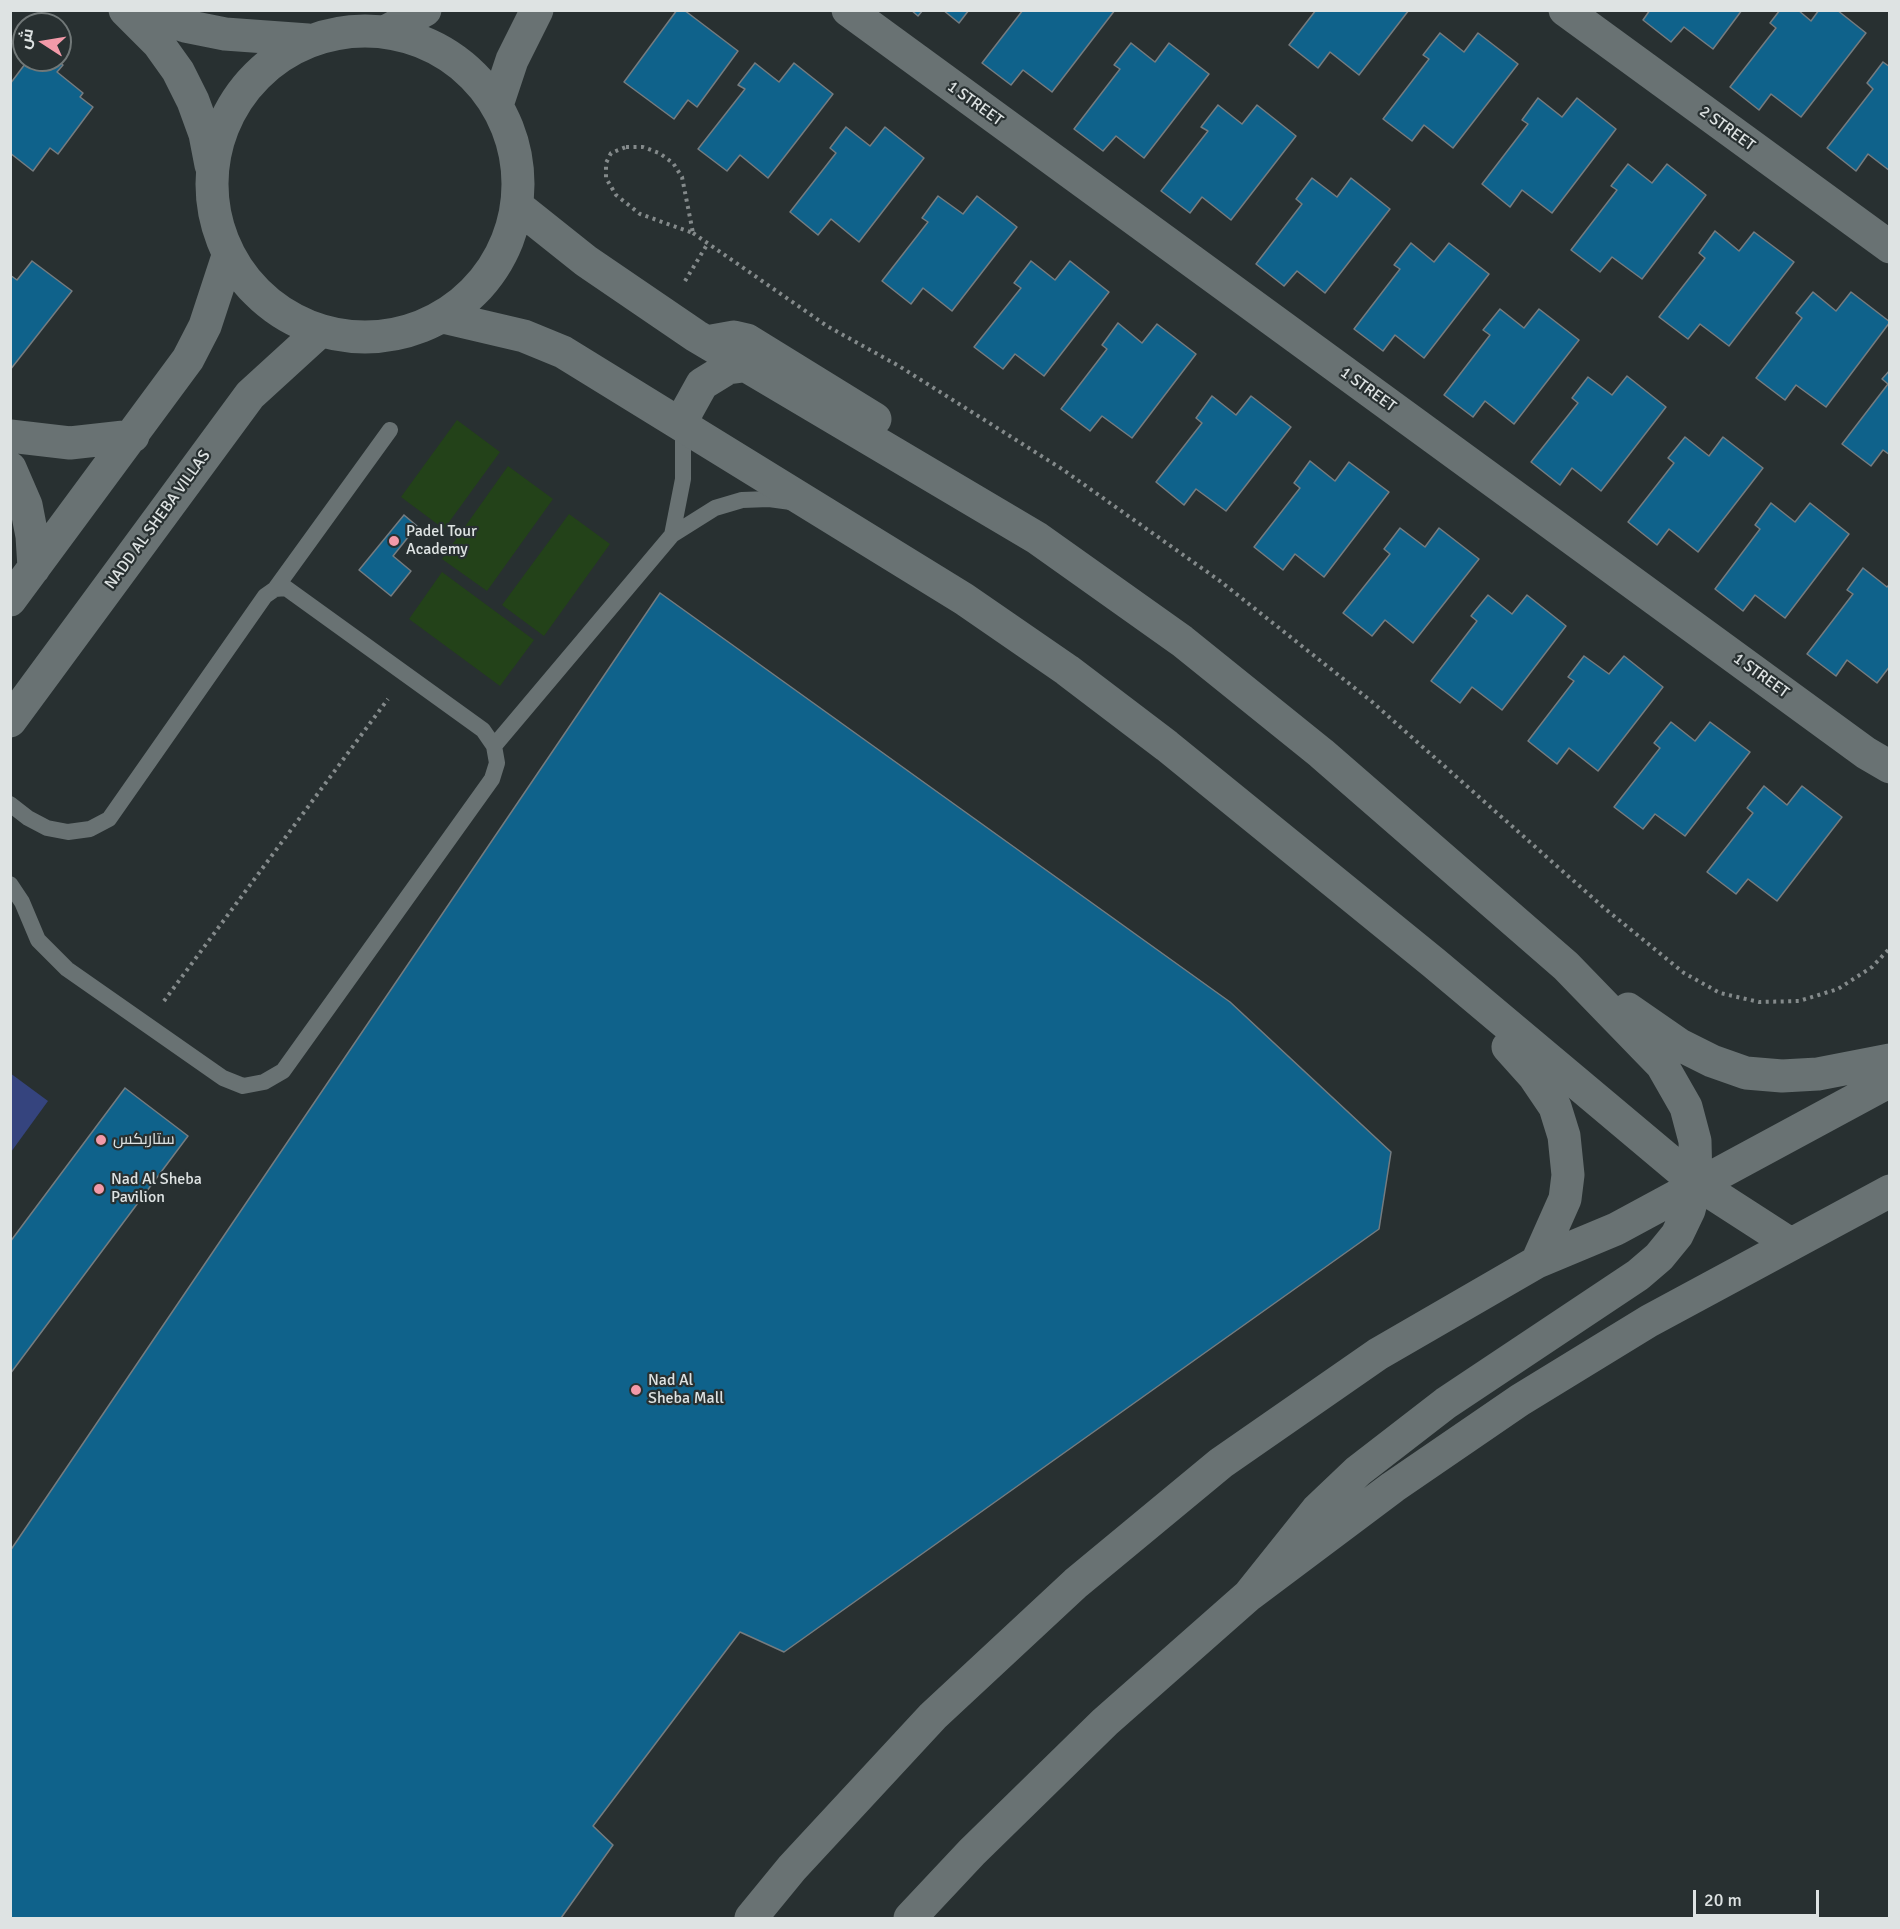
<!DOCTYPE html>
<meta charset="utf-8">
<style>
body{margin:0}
#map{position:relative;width:1900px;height:1929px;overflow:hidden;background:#283031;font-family:Signika,Cairo,sans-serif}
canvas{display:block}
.frame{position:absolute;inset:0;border:12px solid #dee3e3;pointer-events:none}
.north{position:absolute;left:12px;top:12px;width:60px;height:60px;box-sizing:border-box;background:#283031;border:2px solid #717878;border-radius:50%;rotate:282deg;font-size:16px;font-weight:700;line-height:24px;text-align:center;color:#dee3e3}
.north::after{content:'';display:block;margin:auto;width:21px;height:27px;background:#f39aa9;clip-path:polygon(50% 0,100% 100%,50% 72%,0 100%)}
.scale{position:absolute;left:1693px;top:1890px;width:126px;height:27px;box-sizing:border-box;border:3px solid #dee3e3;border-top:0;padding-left:8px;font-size:18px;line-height:21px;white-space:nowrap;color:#dee3e3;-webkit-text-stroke:4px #283031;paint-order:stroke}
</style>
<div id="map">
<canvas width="1900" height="1929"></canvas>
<div class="frame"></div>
<div class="north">ش</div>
<div class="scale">20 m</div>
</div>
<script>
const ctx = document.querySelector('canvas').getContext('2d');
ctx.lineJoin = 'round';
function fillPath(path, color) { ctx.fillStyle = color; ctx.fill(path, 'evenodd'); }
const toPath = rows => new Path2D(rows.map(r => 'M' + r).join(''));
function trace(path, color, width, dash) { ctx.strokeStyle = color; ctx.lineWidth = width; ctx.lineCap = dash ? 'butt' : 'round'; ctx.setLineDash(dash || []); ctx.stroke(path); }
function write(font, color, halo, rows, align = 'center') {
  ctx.font = font + ' Signika,Cairo,sans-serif'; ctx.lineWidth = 4.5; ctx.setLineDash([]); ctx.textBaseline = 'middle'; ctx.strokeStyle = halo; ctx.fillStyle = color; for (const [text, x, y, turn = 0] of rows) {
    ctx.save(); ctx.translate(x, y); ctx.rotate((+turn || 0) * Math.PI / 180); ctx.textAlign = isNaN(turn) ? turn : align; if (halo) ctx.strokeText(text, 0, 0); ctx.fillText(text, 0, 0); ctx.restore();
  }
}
fillPath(toPath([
 [457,420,500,452,444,529,401,497],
 [508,466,553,499,487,591,442,559],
 [569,514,610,544,544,636,502,605],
 [442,572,534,640,500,686,409,619]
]), '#234219');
fillPath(toPath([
 [10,1073,48,1101,11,1152,10,1152]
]), '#35447e');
const building = toPath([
 [677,10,684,10,738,51,697,107,688,100,674,119,624,82,677,10],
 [911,10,923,10,918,16,911,10],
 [943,10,969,10,959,23,943,10],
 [1023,10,1115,10,1052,92,1023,70,1011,85,982,63,1023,10],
 [1316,10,1409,10,1359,75,1330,52,1318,68,1289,45,1316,10],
 [1650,10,1742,10,1713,49,1684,27,1671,42,1643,20,1650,10],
 [1780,10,1798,10,1811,21,1819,10,1837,10,1866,33,1801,117,1771,94,1759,110,1730,87,1776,28,1770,23,1780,10],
 [1440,33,1464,52,1478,33,1518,64,1453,148,1424,125,1412,141,1383,119,1429,59,1423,55,1440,33],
 [1131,43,1155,62,1169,43,1209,74,1144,158,1116,136,1103,151,1074,129,1120,69,1114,65,1131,43],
 [28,60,57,60,63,65,57,72,83,93,80,97,93,107,58,154,50,148,33,171,10,153,10,84,28,60],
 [1883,62,1890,67,1890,171,1868,154,1856,171,1827,148,1873,89,1867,83,1883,62],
 [755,63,779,82,794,63,833,94,768,178,740,155,727,171,698,149,745,89,738,85,755,63],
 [1538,98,1562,117,1577,98,1616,129,1552,213,1522,190,1510,207,1482,184,1528,124,1522,120,1538,98],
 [1218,105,1242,124,1257,105,1296,136,1231,220,1202,197,1190,213,1161,191,1208,131,1201,127,1218,105],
 [846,127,870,146,885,127,924,158,859,242,831,219,818,235,790,212,836,153,830,148,846,127],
 [1628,164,1652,183,1667,164,1706,195,1642,279,1612,257,1600,272,1571,250,1617,190,1611,186,1628,164],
 [1312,178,1337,197,1351,178,1390,209,1325,293,1297,271,1284,286,1256,264,1302,204,1296,199,1312,178],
 [938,196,963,214,977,196,1017,227,952,311,923,288,911,304,882,281,928,222,922,218,938,196],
 [1715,231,1739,251,1754,232,1794,262,1729,346,1700,324,1688,339,1659,317,1705,258,1699,253,1715,231],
 [1411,243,1434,262,1449,243,1489,274,1424,358,1395,335,1383,351,1354,329,1400,269,1394,265,1411,243],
 [32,261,72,291,10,370,10,275,17,280,32,261],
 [1031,261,1055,280,1070,261,1109,292,1044,376,1015,354,1003,369,974,347,1021,288,1014,283,1031,261],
 [1813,292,1836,311,1851,292,1890,322,1826,407,1796,385,1785,400,1756,378,1802,318,1796,313,1813,292],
 [1500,309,1524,328,1539,309,1579,340,1514,424,1485,401,1473,417,1444,395,1490,335,1483,330,1500,309],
 [1118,323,1142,343,1157,324,1196,354,1132,438,1102,416,1090,431,1061,409,1107,349,1102,345,1118,323],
 [1890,370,1890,455,1883,450,1871,466,1842,444,1888,384,1882,379,1890,370],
 [1627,376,1666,407,1601,491,1572,468,1560,485,1531,462,1578,403,1572,398,1588,377,1612,395,1627,376],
 [1212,396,1236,415,1251,396,1291,427,1226,511,1196,489,1184,505,1156,482,1202,423,1196,418,1212,396],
 [1685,437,1709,456,1723,437,1763,468,1698,552,1669,529,1657,545,1628,522,1674,463,1668,458,1685,437],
 [1310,461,1335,481,1349,462,1389,492,1324,577,1295,554,1283,570,1254,547,1300,488,1294,483,1310,461],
 [1771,503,1795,522,1810,503,1849,534,1785,618,1755,595,1743,611,1715,589,1760,529,1755,525,1771,503],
 [404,515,417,526,393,556,411,571,391,596,359,570,404,515],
 [1400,528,1425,547,1439,528,1479,559,1413,643,1385,620,1372,636,1343,613,1390,554,1384,549,1400,528],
 [1863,568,1887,587,1890,584,1890,666,1877,683,1847,660,1836,676,1807,654,1853,594,1847,590,1863,568],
 [660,593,1230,1002,1391,1152,1379,1229,784,1652,740,1632,593,1826,613,1845,561,1918,10,1918,10,1551,660,593],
 [1488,595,1512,614,1527,595,1566,626,1502,710,1472,687,1460,703,1431,681,1477,621,1471,616,1488,595],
 [1584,656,1609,674,1624,656,1663,687,1598,771,1569,748,1557,764,1528,741,1574,681,1568,677,1584,656],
 [1671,722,1695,741,1710,722,1750,752,1685,836,1655,814,1643,829,1614,807,1660,748,1654,743,1671,722],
 [1764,786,1787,805,1802,786,1842,817,1777,901,1748,879,1736,894,1707,872,1753,813,1747,808,1764,786],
 [125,1088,188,1136,10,1374,10,1242,125,1088]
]);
fillPath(building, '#0f628b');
trace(building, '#757c80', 1.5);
trace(toPath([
 [626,147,643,147,659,153,673,163,682,177,693,233,640,214,616,195,606,178,606,163,611,153,626,147],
 [693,233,827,326,899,366,1062,469,1220,581,1371,701,1603,907,1684,973,1720,993,1759,1002,1799,1001,1838,989,1872,967,1890,948],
 [685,281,708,243],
 [164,1001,388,699]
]), '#848a8b', 4, [3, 4.5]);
trace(toPath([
 [672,535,683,479,683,426],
 [275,589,390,430],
 [494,746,672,535,715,508,742,500,769,499,791,502],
 [10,804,28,818,47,828,68,832,90,829,109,819,265,596,275,589,286,588,483,730,494,746,497,763,492,779,283,1071,264,1082,243,1086,223,1078,67,969,38,940,22,902,10,884]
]), '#697273', 16);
trace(toPath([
 [125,10,158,43,178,71,193,101,205,134,211,165],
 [140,10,185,26,225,34,308,40],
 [848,10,1866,753,1890,767],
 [1565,10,1890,247],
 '212 184a153 153 0 1 1 306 0a153 153 0 1 1-306 0Z',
 [387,31,425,10],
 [497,105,512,60,537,10],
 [517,206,586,261,696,336,1037,538,1182,641,1321,753,1566,966,1662,1065,1686,1107,1695,1141,1696,1183,1689,1210,1677,1235,1659,1257,1638,1275,1446,1403,1358,1471,1317,1510,1249,1595],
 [443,317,524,336,563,352,964,599,1067,670,1167,746,1434,963,1696,1183,1789,1243],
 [706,342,734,337,747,340,875,419],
 [683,426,687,411,702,384,728,368,743,366],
 [10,436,70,443,133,436],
 [10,468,26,505,32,536,34,568],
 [10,600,188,359,205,326,228,256],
 [10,721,250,395,319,332],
 [1628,1009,1680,1045,1712,1061,1746,1073,1782,1076,1818,1074,1890,1060],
 [1508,1047,1534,1076,1555,1107,1564,1136,1568,1175,1565,1199,1537,1262],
 [751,1918,792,1868,933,1716,1076,1583,1221,1463,1378,1354,1537,1262,1616,1229,1890,1081],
 [910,1918,972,1852,1105,1722,1249,1595,1393,1487,1520,1400,1649,1321,1890,1191]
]), '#697273', 33);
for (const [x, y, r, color] of [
 [394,541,6,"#f39aa9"],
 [101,1140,6,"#f39aa9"],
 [99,1189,6,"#f39aa9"],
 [636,1390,6,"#f39aa9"]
]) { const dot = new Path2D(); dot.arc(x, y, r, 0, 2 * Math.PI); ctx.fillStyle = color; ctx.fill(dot); trace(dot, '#283031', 2); }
write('16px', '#dee3e3', '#283031', [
 ["1 STREET",975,104,36],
 ["2 STREET",1727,129,36],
 ["1 STREET",1368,390,36],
 ["NADD AL SHEBA VILLAS",158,520,-54],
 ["1 STREET",1761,676,36]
]);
write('16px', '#dee3e3', '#283031', [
 ["Padel Tour",406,532],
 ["Academy",406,550],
 ["ستاربكس",113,1140],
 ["Nad Al Sheba",111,1180],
 ["Pavilion",111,1198],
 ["Nad Al",648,1381],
 ["Sheba Mall",648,1399]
], 'left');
</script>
